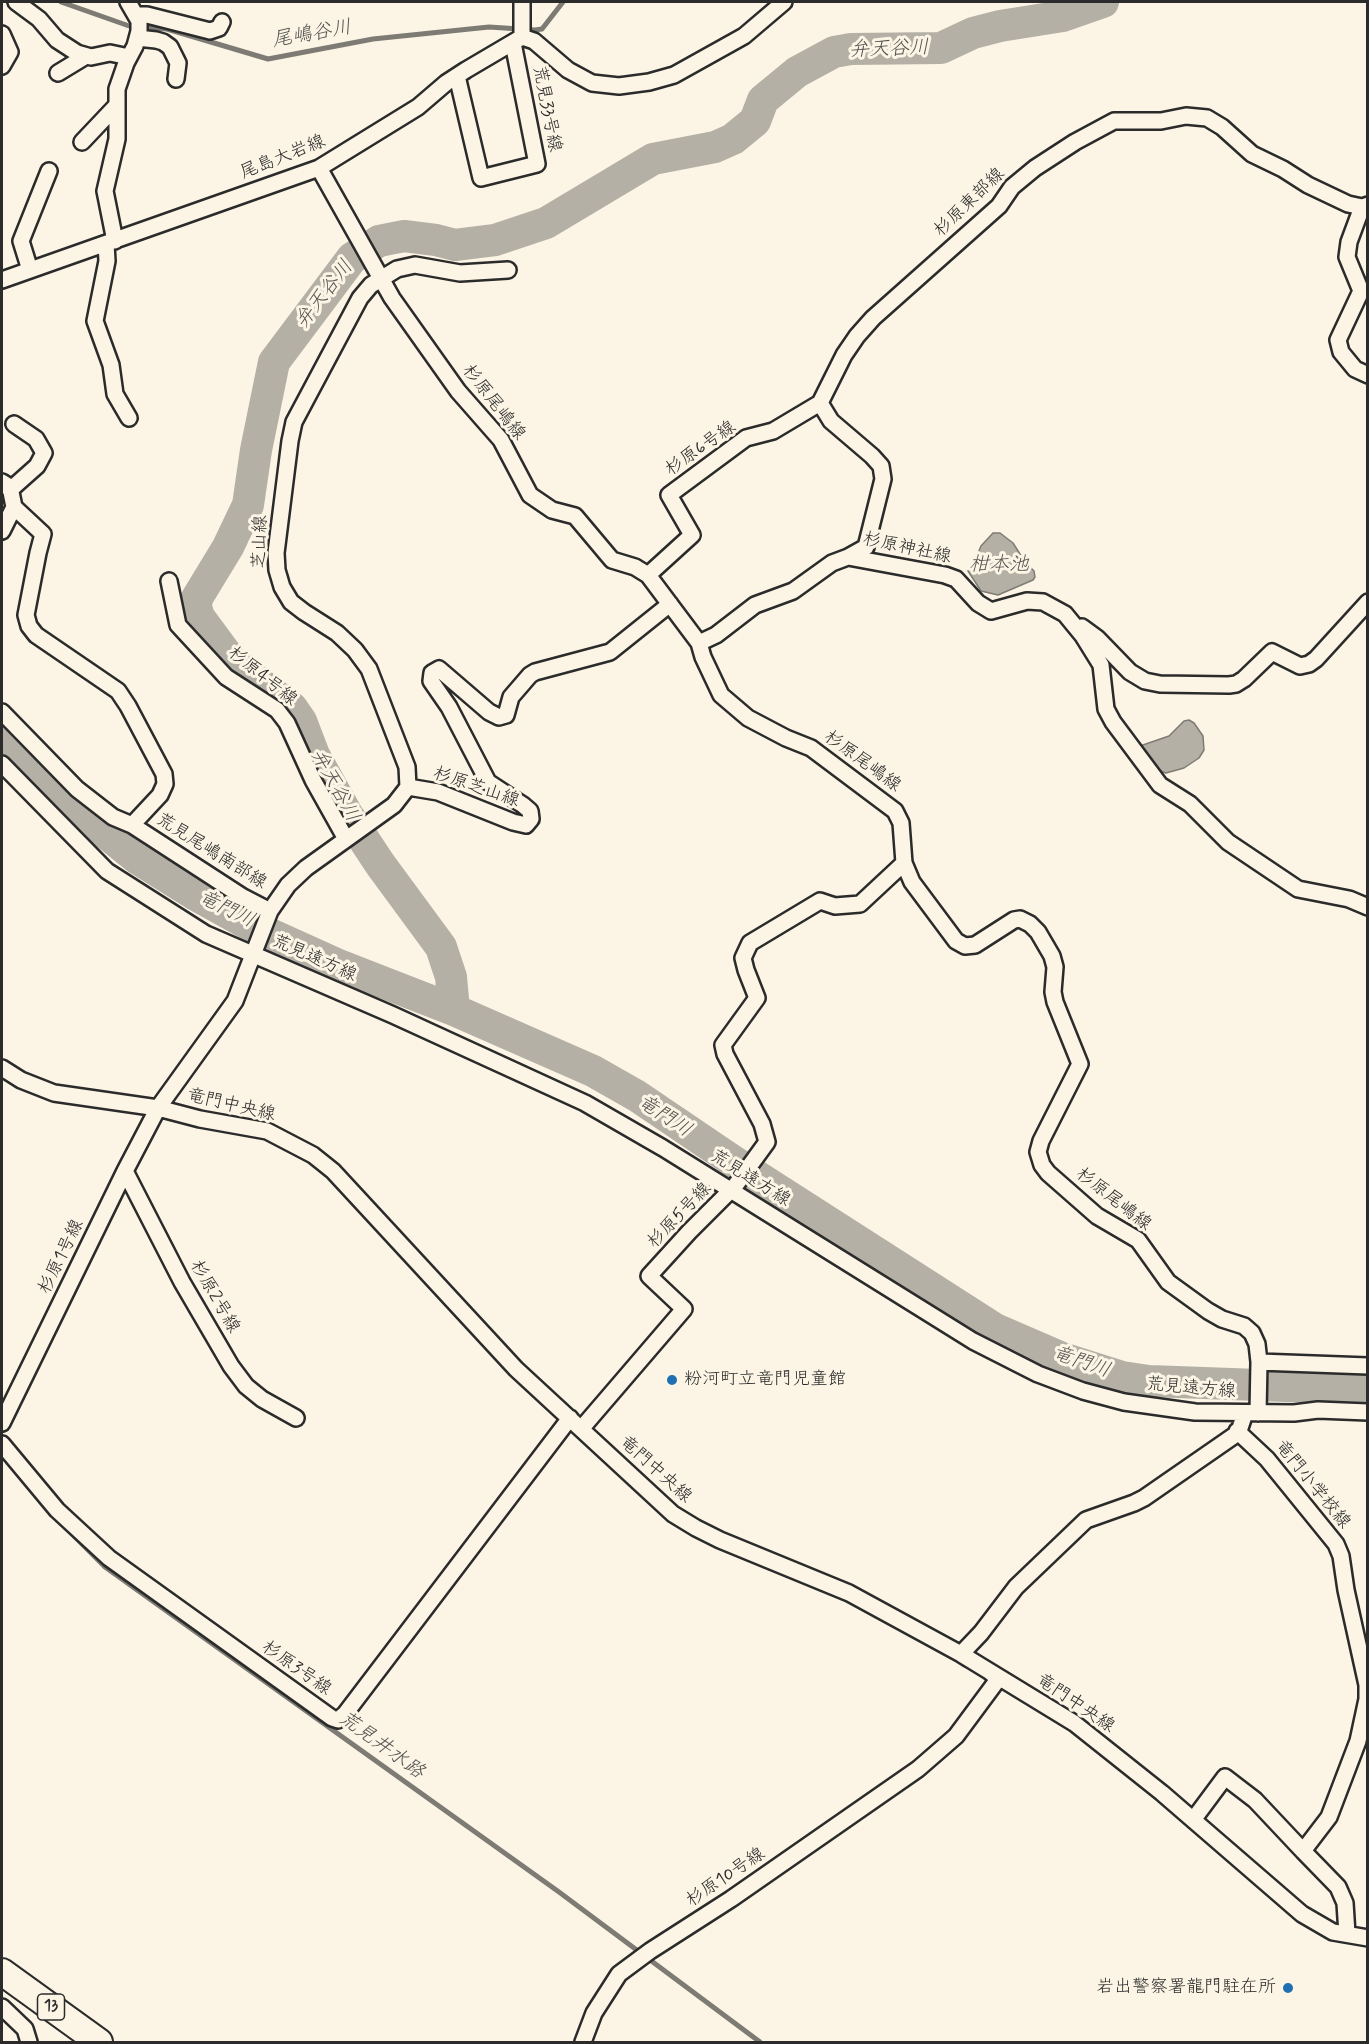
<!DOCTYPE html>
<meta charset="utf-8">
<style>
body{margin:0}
#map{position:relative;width:1369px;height:2044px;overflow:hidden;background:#fcf5e5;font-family:Mynerve,sans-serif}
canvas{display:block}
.frame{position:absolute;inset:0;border:3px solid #2b2b2b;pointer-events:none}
</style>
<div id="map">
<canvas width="1369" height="2044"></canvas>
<div class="frame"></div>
</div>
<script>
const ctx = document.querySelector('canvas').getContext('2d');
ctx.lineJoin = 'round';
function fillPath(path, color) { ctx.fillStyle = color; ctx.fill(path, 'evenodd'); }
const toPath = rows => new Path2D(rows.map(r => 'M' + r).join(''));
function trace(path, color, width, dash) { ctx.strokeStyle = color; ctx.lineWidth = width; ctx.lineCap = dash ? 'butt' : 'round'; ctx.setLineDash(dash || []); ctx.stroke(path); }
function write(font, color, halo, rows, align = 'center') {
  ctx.font = font + ' Mynerve,"Klee One",sans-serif'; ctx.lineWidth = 6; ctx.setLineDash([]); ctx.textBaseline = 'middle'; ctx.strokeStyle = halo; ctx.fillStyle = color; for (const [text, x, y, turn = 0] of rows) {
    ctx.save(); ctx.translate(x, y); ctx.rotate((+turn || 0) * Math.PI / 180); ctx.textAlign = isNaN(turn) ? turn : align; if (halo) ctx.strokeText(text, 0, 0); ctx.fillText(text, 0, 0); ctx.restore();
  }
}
const water = toPath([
 [993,533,1000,533,1013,543,1025,562,1034,571,1035,577,1033,580,998,595,981,591,968,571,976,558,981,546,993,533],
 [1189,720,1194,723,1203,736,1204,750,1199,758,1184,768,1166,773,1154,769,1140,746,1169,736,1184,721,1189,720]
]);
fillPath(water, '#b4b0a5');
trace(water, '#7d7b74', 1.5);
trace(toPath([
 [61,2,132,27,167,29,268,59,373,39,489,27,535,30,542,29,563,2],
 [58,1520,105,1567,559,1892,760,2042]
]), '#7d7b74', 5);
trace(toPath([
 [2,732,92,822,138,859,194,894,248,924,341,966,454,1010,593,1071,637,1096,733,1161,995,1329,1062,1358,1122,1377,1149,1381,1368,1389],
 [454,1010,451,977,441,947,380,864,347,814,314,755,301,721,292,708,233,663,199,617,196,607,197,598,228,547,248,505,256,450,274,362,352,258,379,241,404,236,436,240,455,245,495,240,546,223,653,159,715,147,733,139,755,121,763,100,797,72,834,52,851,49,941,48,973,33,1000,26,1063,16,1103,2]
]), '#b4b0a5', 32);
const minor = toPath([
 [16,2,39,19,57,40,77,53,91,57,110,53,129,57],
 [136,15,147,15,210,31,219,28,222,22],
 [2,34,10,52,2,66],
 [522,37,534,41,568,70,592,83,619,86,649,82,674,75,744,36,784,2],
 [137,38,156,40,163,42,170,47,178,63,176,79],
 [58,73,86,56],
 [457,76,481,178,537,164,513,43],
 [82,142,117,105],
 [319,168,392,298,458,391,501,440,530,495,552,510,575,516,612,560,635,567,648,575,699,643,703,657,721,695,748,718,786,738,811,748,895,811,901,823,904,863,912,882,956,941,965,946,975,945,1014,920,1020,919,1030,924,1038,932,1052,956,1055,967,1053,992,1055,1002,1080,1064,1041,1141,1038,1152,1042,1165,1048,1173,1097,1216,1138,1240,1168,1282,1208,1311,1222,1319,1244,1326,1252,1333,1257,1344,1259,1362,1258,1413],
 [1362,207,1349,242,1347,257,1361,291,1338,340,1341,352,1355,369,1368,375],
 [115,241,105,191,117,139,117,89,126,63,135,46,139,31,139,21,128,2],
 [106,244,107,261,95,321,111,365,115,394,129,418],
 [30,270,21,241,49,171],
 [2,280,319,168,418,107,446,83,466,70,522,37,522,2],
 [2,482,10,487,14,507,43,534,38,553,26,615,29,626,36,635,118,691,128,706,164,774,165,784,160,795,132,825,243,897,270,911],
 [10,490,37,466,44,453,36,439,14,424],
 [2,531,14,507],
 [848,557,866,547,883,479,881,466,872,456,831,421,820,403,844,355,857,336,873,318,999,206,1012,187,1035,168,1075,142,1114,121,1161,121,1186,116,1207,118,1222,127,1252,154,1283,169,1308,185,1348,204,1362,207,1368,205],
 [648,575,692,535,669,495,746,438,773,431,820,403],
 [169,581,178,625,226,677,277,710,287,723,313,780,346,839],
 [1082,627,1097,638,1130,672,1145,681,1160,684,1229,685,1236,684,1244,679,1272,652,1300,666,1309,664,1316,659,1368,602],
 [699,643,716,635,755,605,793,591,832,563,848,557,945,575,956,579,978,603,991,611,1027,601,1043,602,1065,614,1083,636,1101,665,1106,709,1113,722,1160,785,1190,804,1228,842,1298,889,1349,899,1368,907],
 [2,712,77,789,113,817,132,825],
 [2,764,107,871,206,934,393,1015,585,1103,663,1148,973,1341,1038,1374,1083,1391,1124,1402,1195,1412,1294,1413,1318,1410,1368,1412],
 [408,787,407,767,369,669,355,650,337,633,304,612,291,602,282,587,277,570,276,553,290,441,294,422,360,298,371,285,397,269,415,265,460,273,508,270],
 [2,1068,21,1080,54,1093,158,1108,200,1119,267,1131,313,1155,333,1171,516,1369,673,1514,696,1528,720,1540,849,1593,961,1654,1074,1723,1162,1793,1302,1914,1333,1932,1368,1938],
 [125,1171,182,1282,231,1366,246,1386,262,1399,296,1418],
 [1259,1362,1368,1366],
 [2,1423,125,1171,158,1108,235,1001,270,911,288,885,306,868,394,805,408,787,438,792,513,822,526,825,531,819,530,811,523,805,488,782,449,707,431,681,432,673,439,669,489,712,499,717,506,715,511,697,530,675,535,672,610,652,670,604],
 [581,1429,684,1309,649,1276,689,1232,735,1186,767,1142,762,1124,725,1054,723,1045,757,998,746,970,743,958,750,943,820,901,835,906,860,904,904,863],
 [1237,1431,1267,1459,1336,1544,1341,1556,1346,1590,1367,1685,1367,1699,1358,1741,1329,1817,1303,1851,1338,1887,1345,1903,1347,1934],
 [2,1444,57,1510,109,1558,332,1718,338,1720,345,1714,570,1418],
 [969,1659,961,1654,981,1633,1016,1587,1086,1520,1134,1503,1144,1498,1235,1435,1240,1428,1245,1413],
 [1193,1820,1225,1777,1255,1800,1303,1851],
 [2,2007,25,2029,29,2042],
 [583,2042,594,2013,619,1974,650,1951,731,1899,918,1769,956,1736,999,1678,991,1673]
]);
const primary = toPath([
 [2,1972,99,2042]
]);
trace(minor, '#2b2b2b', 20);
trace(primary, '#2b2b2b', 30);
trace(minor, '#fcf5e5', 15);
trace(primary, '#fcf5e5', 26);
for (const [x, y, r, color] of [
 [672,1380,6,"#1f6fb2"],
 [1288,1988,6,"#1f6fb2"]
]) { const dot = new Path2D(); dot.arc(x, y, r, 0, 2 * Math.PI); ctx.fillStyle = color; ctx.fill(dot); trace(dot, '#fcf5e5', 2); }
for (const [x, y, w] of [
 [51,2007,27]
]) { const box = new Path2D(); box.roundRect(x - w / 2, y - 13, w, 26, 4.5); ctx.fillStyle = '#fcf5e5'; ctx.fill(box); trace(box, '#2b2b2b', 1.5); }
write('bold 16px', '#2b2b2b', null, [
 ["13",51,2007]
]);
write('18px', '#2b2b2b', '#fcf5e5', [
 ["荒見33号線",546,109,79],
 ["尾島大岩線",283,158,-22],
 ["杉原東部線",970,203,-44],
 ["杉原尾嶋線",493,403,52],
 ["杉原6号線",701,449,-35],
 ["芝山線",261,542,-88],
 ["杉原神社線",907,549,12],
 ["杉原4号線",262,677,39],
 ["杉原尾嶋線",862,762,36],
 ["杉原芝山線",476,788,19],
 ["荒見尾嶋南部線",211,852,32],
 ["荒見遠方線",314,959,24],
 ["竜門中央線",231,1106,13],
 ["荒見遠方線",750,1179,32],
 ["杉原尾嶋線",1113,1200,38],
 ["杉原5号線",680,1216,-46],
 ["杉原1号線",62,1257,-64],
 ["杉原2号線",214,1297,60],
 ["荒見遠方線",1191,1389,5],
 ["竜門中央線",655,1470,42],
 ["竜門小学校線",1312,1485,51],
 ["杉原3号線",296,1669,35],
 ["竜門中央線",1075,1704,34],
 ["杉原10号線",726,1878,-34]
]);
write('18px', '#2b2b2b', '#fcf5e5', [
 ["粉河町立竜門児童館",684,1380],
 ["岩出警察署龍門駐在所",1276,1988,"right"]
], 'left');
write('italic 20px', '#545350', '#fcf5e5', [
 ["尾嶋谷川",312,35,-10],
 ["弁天谷川",889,50,-2],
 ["弁天谷川",325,295,-52],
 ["柑本池",999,566],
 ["弁天谷川",334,786,61],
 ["竜門川",226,910,26],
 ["竜門川",664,1117,33],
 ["竜門川",1081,1363,19],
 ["荒見井水路",381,1746,36]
]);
</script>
